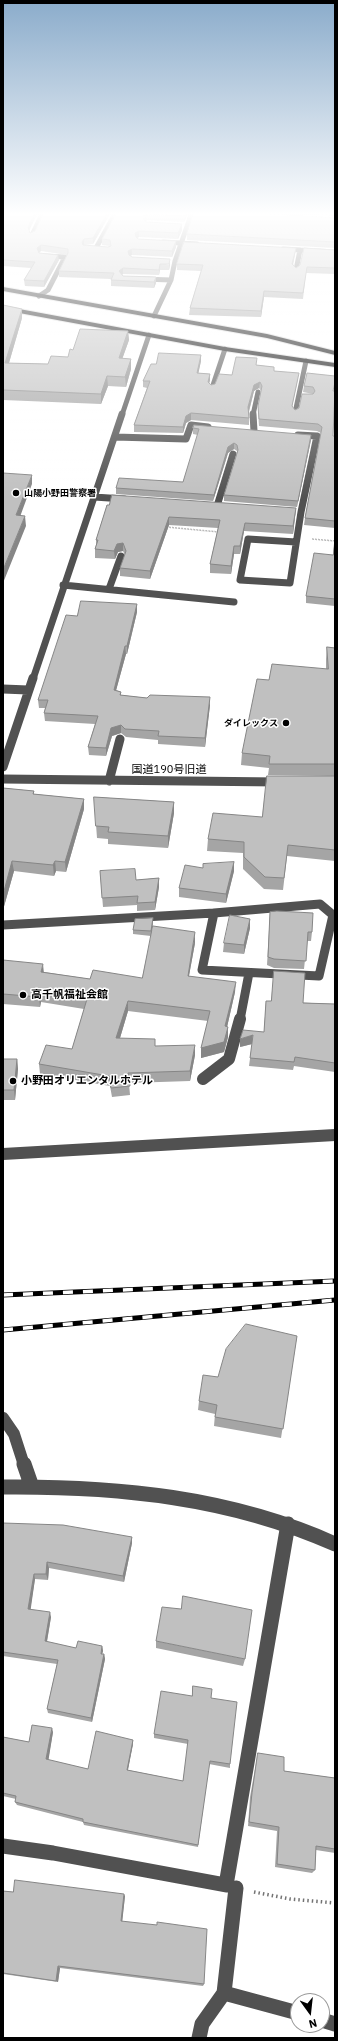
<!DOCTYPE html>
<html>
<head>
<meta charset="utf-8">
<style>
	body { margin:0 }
	#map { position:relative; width:338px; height:2041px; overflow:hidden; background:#fff; font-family:"IBM Plex Sans",sans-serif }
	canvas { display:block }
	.frame { position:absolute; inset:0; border:4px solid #000; pointer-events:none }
	.north { position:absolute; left:290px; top:1993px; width:40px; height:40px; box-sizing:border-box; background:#fff; border:1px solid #999; border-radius:50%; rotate:165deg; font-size:11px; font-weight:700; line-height:16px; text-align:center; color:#000 }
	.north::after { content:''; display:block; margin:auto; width:14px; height:18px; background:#000; clip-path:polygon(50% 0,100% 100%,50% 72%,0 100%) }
</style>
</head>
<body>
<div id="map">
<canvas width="338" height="2041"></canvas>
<div class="frame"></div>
<div class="north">N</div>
</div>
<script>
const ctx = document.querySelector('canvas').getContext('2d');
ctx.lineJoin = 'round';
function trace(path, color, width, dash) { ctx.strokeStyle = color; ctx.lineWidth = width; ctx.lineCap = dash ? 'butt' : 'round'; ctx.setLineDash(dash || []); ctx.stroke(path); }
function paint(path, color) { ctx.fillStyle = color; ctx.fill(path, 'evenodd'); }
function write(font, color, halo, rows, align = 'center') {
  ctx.font = font + ' "IBM Plex Sans","Noto Sans JP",sans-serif'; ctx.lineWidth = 3; ctx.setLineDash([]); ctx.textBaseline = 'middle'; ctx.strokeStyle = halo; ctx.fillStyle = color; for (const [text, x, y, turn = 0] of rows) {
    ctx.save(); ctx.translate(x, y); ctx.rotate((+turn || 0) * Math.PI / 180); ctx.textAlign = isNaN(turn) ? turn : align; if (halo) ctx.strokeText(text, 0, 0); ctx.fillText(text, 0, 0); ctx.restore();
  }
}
const pathFar1 = new Path2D(`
	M 166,527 L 219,532
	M 312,539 L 335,541`);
const path = new Path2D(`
	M 254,1892 L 290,1899 L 335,1903`);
const minorFar4 = new Path2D(`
	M 32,235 L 43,212
	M 163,242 L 197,244
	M 96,248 L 116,212
	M 283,249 L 335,252
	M 296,270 L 300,250
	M 143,279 L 171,280
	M 39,296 L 48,290 L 65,257 L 45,256
	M 154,316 L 171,280 L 175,261 L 192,212
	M 212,388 L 225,349
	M 295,413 L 306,361
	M 122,415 L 149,335
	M 253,415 L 258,392`);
const minorFar3 = new Path2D(`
	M 253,414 L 254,431
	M 115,437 L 186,439 L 191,425 L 208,427
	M 94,497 L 124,499
	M 217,506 L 233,454
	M 296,542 L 248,539 L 240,580 L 290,583 L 301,512 L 317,436 L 298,435
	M 63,585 L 234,602
	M 109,589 L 121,556
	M 33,679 L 122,414`);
const minorFar2 = new Path2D(`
	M 3,689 L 28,690
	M 3,767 L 33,678
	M 3,779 L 279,782
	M 109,781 L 120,739
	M 320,904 L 333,915 L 319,976 L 202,970 L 214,913 Z
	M 3,925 L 214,913
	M 240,1020 L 249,973`);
const minorFar1 = new Path2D(`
	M 203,1079 L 229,1059 L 240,1019
	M 3,1154 L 335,1135
	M 3,1418 L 14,1434 L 24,1465`);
const minor = new Path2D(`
	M 24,1464 L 32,1487
	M 3,1487 C 117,1486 230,1497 335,1544
	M 3,1846 L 53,1853 L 226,1885 L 288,1524
	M 224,1993 L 298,2013
	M 322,2020 L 335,2024
	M 199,2038 L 202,2024 L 224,1993 L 236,1888`);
const highway = new Path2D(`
	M 3,287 L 267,334 L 335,351 L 335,355 L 267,338 L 3,291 Z
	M 3,306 L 225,347 L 335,363 L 335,367 L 225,351 L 3,310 Z`);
const rail = new Path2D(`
	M 3,1295 L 335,1281
	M 3,1330 L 335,1300`);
const wall = new Path2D(`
	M 7,212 L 38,212 L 29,231 L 30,233 L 35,231 L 44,212 L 111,212 L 93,244 L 84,245 L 83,245 L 108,247 L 110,246 L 102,245 L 102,239 L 117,212 L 188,212 L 184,222 L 147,220 L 145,221 L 147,222 L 182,224 L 182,230 L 178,239 L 139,237 L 137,238 L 138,239 L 176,241 L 176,247 L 172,257 L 132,255 L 130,256 L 132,257 L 170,265 L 169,270 L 160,270 L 159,275 L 123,274 L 122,275 L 123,276 L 156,277 L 156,283 L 154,288 L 111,286 L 111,279 L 59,277 L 59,271 L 67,255 L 41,251 L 39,253 L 59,260 L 44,287 L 25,286 L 24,280 L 31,268 L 3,266 L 3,216 L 5,216 Z
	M 275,212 L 335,212 L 335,216 Z
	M 335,218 L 335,248 L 187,240 L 187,234 Z
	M 335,250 L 335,274 L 306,273 L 303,299 L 264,297 L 261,317 L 189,315 L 190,308 L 201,271 L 177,270 L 177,264 L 295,254 L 293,264 L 296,268 Z
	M 3,305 L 22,318 L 9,363 L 48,364 L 68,357 L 73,350 L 128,331 L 129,340 L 122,359 L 131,359 L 131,369 L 126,387 L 108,386 L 101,404 L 3,400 Z
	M 201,355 L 201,361 L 198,373 L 210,374 L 210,380 L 209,383 L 211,385 L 215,384 L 232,375 L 257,365 L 274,367 L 274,371 L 298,379 L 292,407 L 295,410 L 299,408 L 313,394 L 303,392 L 304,386 L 307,373 L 334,391 L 333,436 L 335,436 L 335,528 L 304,525 L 305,518 L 321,433 L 317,431 L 259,426 L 258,412 L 258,406 L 261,391 L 259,388 L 254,391 L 249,412 L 249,425 L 191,420 L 186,423 L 183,433 L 134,432 L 134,425 L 147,388 L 143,387 L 143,381 L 156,364 Z
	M 193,428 L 311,440 L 297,507 L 224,501 L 224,495 L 237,452 L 237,451 L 234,449 L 228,453 L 213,501 L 116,494 L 116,488 L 183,482 L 198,435 L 193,434 Z
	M 107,505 L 296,508 L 293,534 L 244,531 L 240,554 L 234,554 L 231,574 L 210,573 L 210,564 L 218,528 L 169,525 L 150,579 L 120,576 L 120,568 L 125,555 L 123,551 L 118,552 L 115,559 L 95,558 L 95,549 L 96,545 L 96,540 Z
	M 335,539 L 335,606 L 306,603 L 306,596 L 333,555 Z
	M 137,604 L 137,612 L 127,654 L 126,654 L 116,690 L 121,692 L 121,695 L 210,705 L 205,747 L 158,744 L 158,740 L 126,737 L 121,733 L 112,736 L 106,756 L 89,755 L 88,747 L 95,724 L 45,721 L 44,713 L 45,708 L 39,708 L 38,700 L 77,616 Z
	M 327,647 L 335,648 L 335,776 L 268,775 L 269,768 L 241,765 L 242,753 L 269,680 L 326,669 L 326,659 Z
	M 335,776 L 335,861 L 287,856 L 283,890 L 264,889 L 243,869 L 243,853 L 207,851 L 208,839 L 262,817 Z
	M 3,788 L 34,791 L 34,794 L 84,799 L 84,809 L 66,872 L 56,871 L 54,876 L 14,871 L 3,910 Z
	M 94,797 L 174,802 L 174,813 L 168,848 L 108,844 L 108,839 L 97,838 Z
	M 234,862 L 234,871 L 226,903 L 179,897 L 179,888 L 203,868 Z
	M 100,871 L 136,880 L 159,878 L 159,887 L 155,910 L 137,911 L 137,905 L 103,907 Z
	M 270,912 L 312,932 L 311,941 L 307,941 L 304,969 L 274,968 L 267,965 Z
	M 250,919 L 250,928 L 244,954 L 223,952 L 224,943 Z
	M 153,922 L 151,936 L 133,934 L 133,930 Z
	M 195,943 L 189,976 L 235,992 L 227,1027 L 228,1037 L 224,1052 L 201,1058 L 201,1048 L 208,1021 L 128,1011 L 120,1038 L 195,1055 L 190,1081 L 129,1083 L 130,1095 L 112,1097 L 110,1086 L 40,1074 L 39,1064 L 72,1049 L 84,1009 L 41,1002 L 40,1007 L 3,1004 L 3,960 L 44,972 L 90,979 L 142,978 Z
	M 266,1001 L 335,1004 L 335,1072 L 294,1066 L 293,1070 L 249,1066 L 252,1044 L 240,1047 L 264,1032 Z
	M 3,1059 L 17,1059 L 18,1069 L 15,1100 L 3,1100 Z
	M 297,1336 L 281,1438 L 214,1426 L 215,1414 L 198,1410 L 199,1401 L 218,1377 Z
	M 3,1523 L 132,1537 L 132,1543 L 124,1582 L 49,1568 L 48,1580 L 35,1579 L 30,1610 L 51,1617 L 47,1642 L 76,1648 L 102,1646 L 103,1651 L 102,1654 L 104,1654 L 105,1659 L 92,1722 L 48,1713 L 47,1709 L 57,1664 L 3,1656 Z
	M 156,1641 L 245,1659 L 243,1666 L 156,1648 Z
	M 192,1696 L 211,1698 L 230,1764 L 230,1768 L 209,1764 L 198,1847 L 84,1825 L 83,1822 L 17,1805 L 15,1802 L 16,1799 L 3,1796 L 3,1737 L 29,1742 L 53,1732 L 48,1760 L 88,1769 L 133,1740 L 133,1744 L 128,1770 L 183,1781 L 188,1744 L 154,1738 L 154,1734 Z
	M 258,1753 L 284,1771 L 335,1778 L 335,1853 L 316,1850 L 315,1870 L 312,1873 L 275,1867 L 277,1831 L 248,1826 L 250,1797 L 257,1758 Z
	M 3,1891 L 13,1892 L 125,1896 L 122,1921 L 204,1984 L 203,1986 L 60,1968 L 58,1982 L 3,1974 Z`);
const shadedWall = new Path2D(`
	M 35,212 L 38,212 L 28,233 L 28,227 Z
	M 108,212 L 111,212 L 93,244 L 93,238 Z
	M 186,212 L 188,212 L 184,222 L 184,216 Z
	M 147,214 L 147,220 L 143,222 L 143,216 Z
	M 182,224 L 182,230 L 178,239 L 178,233 Z
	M 139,231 L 139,237 L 135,239 L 135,233 Z
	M 84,239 L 84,245 L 82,247 L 82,242 Z
	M 176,241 L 176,247 L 172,257 L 172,251 Z
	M 41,245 L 41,251 L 37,254 L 37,248 Z
	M 296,248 L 295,254 L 292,270 L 292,264 Z
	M 132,249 L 132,255 L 128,257 L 128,251 Z
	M 58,255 L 59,260 L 44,287 L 44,281 Z
	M 170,259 L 170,265 L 169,270 L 169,264 Z
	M 160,264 L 160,270 L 159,275 L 159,270 Z
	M 123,268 L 123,274 L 119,277 L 119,271 Z
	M 156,277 L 156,283 L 154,288 L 154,282 Z
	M 264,291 L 264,297 L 261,317 L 261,311 Z
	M 22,309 L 22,318 L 6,373 L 5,363 Z
	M 128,331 L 129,340 L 119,368 L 119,358 Z
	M 201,355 L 201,361 L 197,380 L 197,373 Z
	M 131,359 L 131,369 L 126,387 L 125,377 Z
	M 210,374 L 210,380 L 208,388 L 208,382 Z
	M 107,376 L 108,386 L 101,404 L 101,394 Z
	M 260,382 L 259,388 L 254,391 L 248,414 L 248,407 L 254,385 Z
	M 191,413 L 191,420 L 186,423 L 183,433 L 183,427 L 186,416 Z
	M 311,435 L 311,440 L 297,507 L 298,501 Z
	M 234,443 L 234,449 L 228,453 L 213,501 L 214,495 L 228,447 Z
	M 32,475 L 32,484 L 17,525 L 16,515 Z
	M 296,508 L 295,517 L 293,534 L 293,526 Z
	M 25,516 L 26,526 L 3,583 L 3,570 Z
	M 169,517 L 169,525 L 150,579 L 150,571 Z
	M 245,523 L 244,531 L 240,554 L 240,546 Z
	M 123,543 L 123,551 L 118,552 L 115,559 L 114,551 L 117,544 Z
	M 234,546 L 234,554 L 231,574 L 231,566 Z
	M 137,604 L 137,612 L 127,654 L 127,646 Z
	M 125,646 L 126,654 L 114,698 L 114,690 Z
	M 210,697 L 210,705 L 205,747 L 205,738 Z
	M 121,725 L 121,733 L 112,736 L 106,756 L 106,748 L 111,728 Z
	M 84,799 L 84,809 L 66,872 L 65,862 Z
	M 174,802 L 174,813 L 168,848 L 168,836 Z
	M 12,861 L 14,871 L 3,910 L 3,895 Z
	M 55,861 L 56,871 L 54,876 L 53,865 Z
	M 234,862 L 234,871 L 226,903 L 226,894 Z
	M 159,878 L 159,887 L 155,910 L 155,902 Z
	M 153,918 L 153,922 L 151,936 L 151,931 Z
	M 250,919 L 250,928 L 244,954 L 244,945 Z
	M 195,932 L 195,943 L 187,986 L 188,976 Z
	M 43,964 L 44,974 L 41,972 Z
	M 236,982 L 235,992 L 225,1036 L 225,1026 Z
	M 40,992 L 41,1002 L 40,1007 L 39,997 Z
	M 128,1001 L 128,1011 L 117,1048 L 116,1038 Z
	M 228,1027 L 228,1037 L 224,1052 L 201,1058 L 201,1048 Z
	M 253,1035 L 252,1044 L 240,1047 L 240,1039 Z
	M 195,1045 L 195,1055 L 190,1081 L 190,1071 Z
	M 17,1059 L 18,1069 L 15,1100 L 14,1090 Z
	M 132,1537 L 132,1543 L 124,1582 L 123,1576 Z
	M 47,1562 L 49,1568 L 48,1580 L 46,1574 Z
	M 34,1574 L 35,1579 L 30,1614 L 28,1609 Z
	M 50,1612 L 51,1617 L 46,1646 L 45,1641 Z
	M 102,1646 L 103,1651 L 101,1658 L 101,1654 Z
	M 104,1654 L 105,1659 L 92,1722 L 91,1718 Z
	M 52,1728 L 53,1732 L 48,1763 L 46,1759 Z
	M 133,1740 L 133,1744 L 127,1774 L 127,1770 Z
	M 124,1894 L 125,1896 L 122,1924 L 121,1921 Z
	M 58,1966 L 60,1968 L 58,1982 L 56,1981 Z`);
const building = new Path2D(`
	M 7,212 L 35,212 L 28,227 L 30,233 L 35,231 L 44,212 L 108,212 L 93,238 L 84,239 L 82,242 L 83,245 L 108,247 L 111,246 L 110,240 L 102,239 L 117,212 L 186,212 L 184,216 L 147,214 L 143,216 L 144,220 L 147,222 L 182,224 L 178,233 L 139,231 L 135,233 L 136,237 L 138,239 L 176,241 L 172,251 L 132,249 L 128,251 L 129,255 L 132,257 L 170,259 L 169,264 L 160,264 L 159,270 L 123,268 L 119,271 L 123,276 L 156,277 L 154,282 L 111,280 L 114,273 L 59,271 L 68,253 L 68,249 L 41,245 L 37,248 L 39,253 L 58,255 L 44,281 L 24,280 L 35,262 L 3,260 L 3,216 L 5,216 Z
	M 194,212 L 243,212 L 335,218 L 335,242 L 187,234 Z
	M 184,242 L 296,248 L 292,264 L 296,268 L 300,265 L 304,248 L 335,250 L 335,268 L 307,267 L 303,293 L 264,291 L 261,311 L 190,308 L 203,265 L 177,264 Z
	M 3,305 L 22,309 L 5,363 L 48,364 L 51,356 L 68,357 L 70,349 L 73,350 L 80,329 L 128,331 L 119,358 L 131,359 L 125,377 L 107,376 L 101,394 L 3,390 Z
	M 159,353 L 201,355 L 197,373 L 210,374 L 208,382 L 211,385 L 215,384 L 219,374 L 232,375 L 236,357 L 257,358 L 256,365 L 274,367 L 274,371 L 299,373 L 292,406 L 295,410 L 299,408 L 302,394 L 313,394 L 315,391 L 313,387 L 304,386 L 307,373 L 335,376 L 335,382 L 333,391 L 335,391 L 333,436 L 335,436 L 335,521 L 305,518 L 322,427 L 318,424 L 259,419 L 258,406 L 262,386 L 260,382 L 254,385 L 248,407 L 249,418 L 191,413 L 186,416 L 183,427 L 134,425 L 150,381 L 143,381 L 151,364 L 156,364 Z
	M 194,425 L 311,435 L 298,501 L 224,495 L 238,450 L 237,445 L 234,443 L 228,447 L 214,495 L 116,488 L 119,478 L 183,482 L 199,429 L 193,428 Z
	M 3,473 L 32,475 L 16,515 L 25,516 L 3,570 Z
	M 112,495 L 296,508 L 293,526 L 245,523 L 240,546 L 234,546 L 231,566 L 210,564 L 220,520 L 169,517 L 150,571 L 120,568 L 126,551 L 123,543 L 117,544 L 114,551 L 95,549 L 98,540 L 96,540 L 107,505 L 109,505 Z
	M 335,539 L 335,599 L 306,596 L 314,553 L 333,555 Z
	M 81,601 L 137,604 L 127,646 L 125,646 L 114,690 L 121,692 L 120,695 L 147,698 L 150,695 L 210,697 L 205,738 L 158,736 L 159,731 L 125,729 L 121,725 L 111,728 L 106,748 L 88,747 L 98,716 L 44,713 L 48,700 L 38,700 L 66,615 L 77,616 Z
	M 327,647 L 335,648 L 335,764 L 269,764 L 270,756 L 242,753 L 257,679 L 269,680 L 272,664 L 328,669 Z
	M 267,776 L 335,776 L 335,850 L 288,845 L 284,878 L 265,877 L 244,857 L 244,842 L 208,839 L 213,813 L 262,817 Z
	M 3,788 L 34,791 L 33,794 L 84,799 L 65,862 L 55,861 L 53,865 L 12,861 L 3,895 Z
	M 94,797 L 174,802 L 168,836 L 108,832 L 109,827 L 96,826 Z
	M 234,862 L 226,894 L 179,888 L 185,865 L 203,868 L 203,864 Z
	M 135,869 L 136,880 L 159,878 L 155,902 L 137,903 L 138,896 L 102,898 L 100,871 Z
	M 277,911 L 313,913 L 312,932 L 308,932 L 306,961 L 274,959 L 268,957 L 270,912 Z
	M 230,915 L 250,919 L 244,945 L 224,943 Z
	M 153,918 L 151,931 L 133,930 L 135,919 Z
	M 153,926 L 195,932 L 188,976 L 236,982 L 225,1026 L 228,1027 L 224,1042 L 201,1048 L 210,1011 L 128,1001 L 116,1038 L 155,1039 L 155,1046 L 195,1045 L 190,1071 L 128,1073 L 130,1086 L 111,1088 L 109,1076 L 39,1064 L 46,1045 L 72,1049 L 87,999 L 40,992 L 39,997 L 3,994 L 3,960 L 43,964 L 41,972 L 90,979 L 93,970 L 142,978 Z
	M 274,971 L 305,973 L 303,1003 L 335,1004 L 335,1063 L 295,1057 L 294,1062 L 250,1058 L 253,1035 L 240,1039 L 243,1030 L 264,1032 L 266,1001 L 271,1001 Z
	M 3,1059 L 17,1059 L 14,1090 L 3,1090 Z
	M 246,1324 L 297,1336 L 283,1429 L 215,1417 L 217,1405 L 199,1401 L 203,1375 L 218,1377 L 226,1349 Z
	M 3,1523 L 63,1525 L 132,1537 L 123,1576 L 47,1562 L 46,1574 L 34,1574 L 28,1609 L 50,1612 L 45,1641 L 76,1648 L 78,1641 L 102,1646 L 101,1654 L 104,1654 L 91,1718 L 47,1709 L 58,1660 L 3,1652 Z
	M 183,1596 L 252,1610 L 245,1659 L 156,1641 L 162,1607 L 181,1609 Z
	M 193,1686 L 212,1689 L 211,1698 L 237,1702 L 230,1764 L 210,1761 L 198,1845 L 83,1822 L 83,1819 L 15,1802 L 16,1796 L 3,1793 L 3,1737 L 29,1742 L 32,1725 L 52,1728 L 46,1759 L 88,1769 L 96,1731 L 133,1740 L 127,1770 L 183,1781 L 188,1740 L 154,1734 L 161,1691 L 192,1696 Z
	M 258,1753 L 284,1757 L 284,1771 L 335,1778 L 335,1849 L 316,1846 L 315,1870 L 277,1864 L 279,1827 L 249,1822 L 252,1793 Z
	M 15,1880 L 124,1894 L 121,1921 L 157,1925 L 157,1922 L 207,1929 L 204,1984 L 58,1966 L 56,1981 L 3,1973 L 3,1891 L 13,1892 Z`);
const markers = [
	[16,493,4,"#000"],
	[286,723,4,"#000"],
	[23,995,4,"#000"],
	[13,1081,4,"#000"]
];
const farPoinames = [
	["山陽小野田警察署",24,493],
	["ダイレックス",278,723,"right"]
];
const streetNames = [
	["国道190号旧道",169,770]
];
const poiNames = [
	["高千帆福祉会館",31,995],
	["小野田オリエンタルホテル",21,1081]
];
trace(highway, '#dbdbdb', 2);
trace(pathFar1, '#737373', 1.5, [0.5, 1]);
trace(path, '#737373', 3.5, [1.5, 3]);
trace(minorFar4, '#515151', 5);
trace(minorFar3, '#515151', 7);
trace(minorFar2, '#515151', 9);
trace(minorFar1, '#515151', 12);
trace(minor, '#515151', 15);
paint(highway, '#000');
trace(rail, '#000', 5);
trace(rail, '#fff', 3.5, [10]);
paint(wall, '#a5a5a5');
paint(shadedWall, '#868686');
paint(building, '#c0c0c0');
trace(building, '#868686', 1);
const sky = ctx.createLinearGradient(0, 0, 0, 498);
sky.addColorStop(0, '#8baccb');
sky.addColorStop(0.43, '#fff');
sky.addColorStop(1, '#ffffff00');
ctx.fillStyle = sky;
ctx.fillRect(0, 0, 338, 498);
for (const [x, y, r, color] of markers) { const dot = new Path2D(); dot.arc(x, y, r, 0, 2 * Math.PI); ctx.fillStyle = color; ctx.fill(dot); trace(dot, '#fff', 1.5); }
write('bold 9px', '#000', '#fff', farPoinames, 'left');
write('11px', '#000', '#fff', streetNames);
write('bold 11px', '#000', '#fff', poiNames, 'left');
</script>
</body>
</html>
